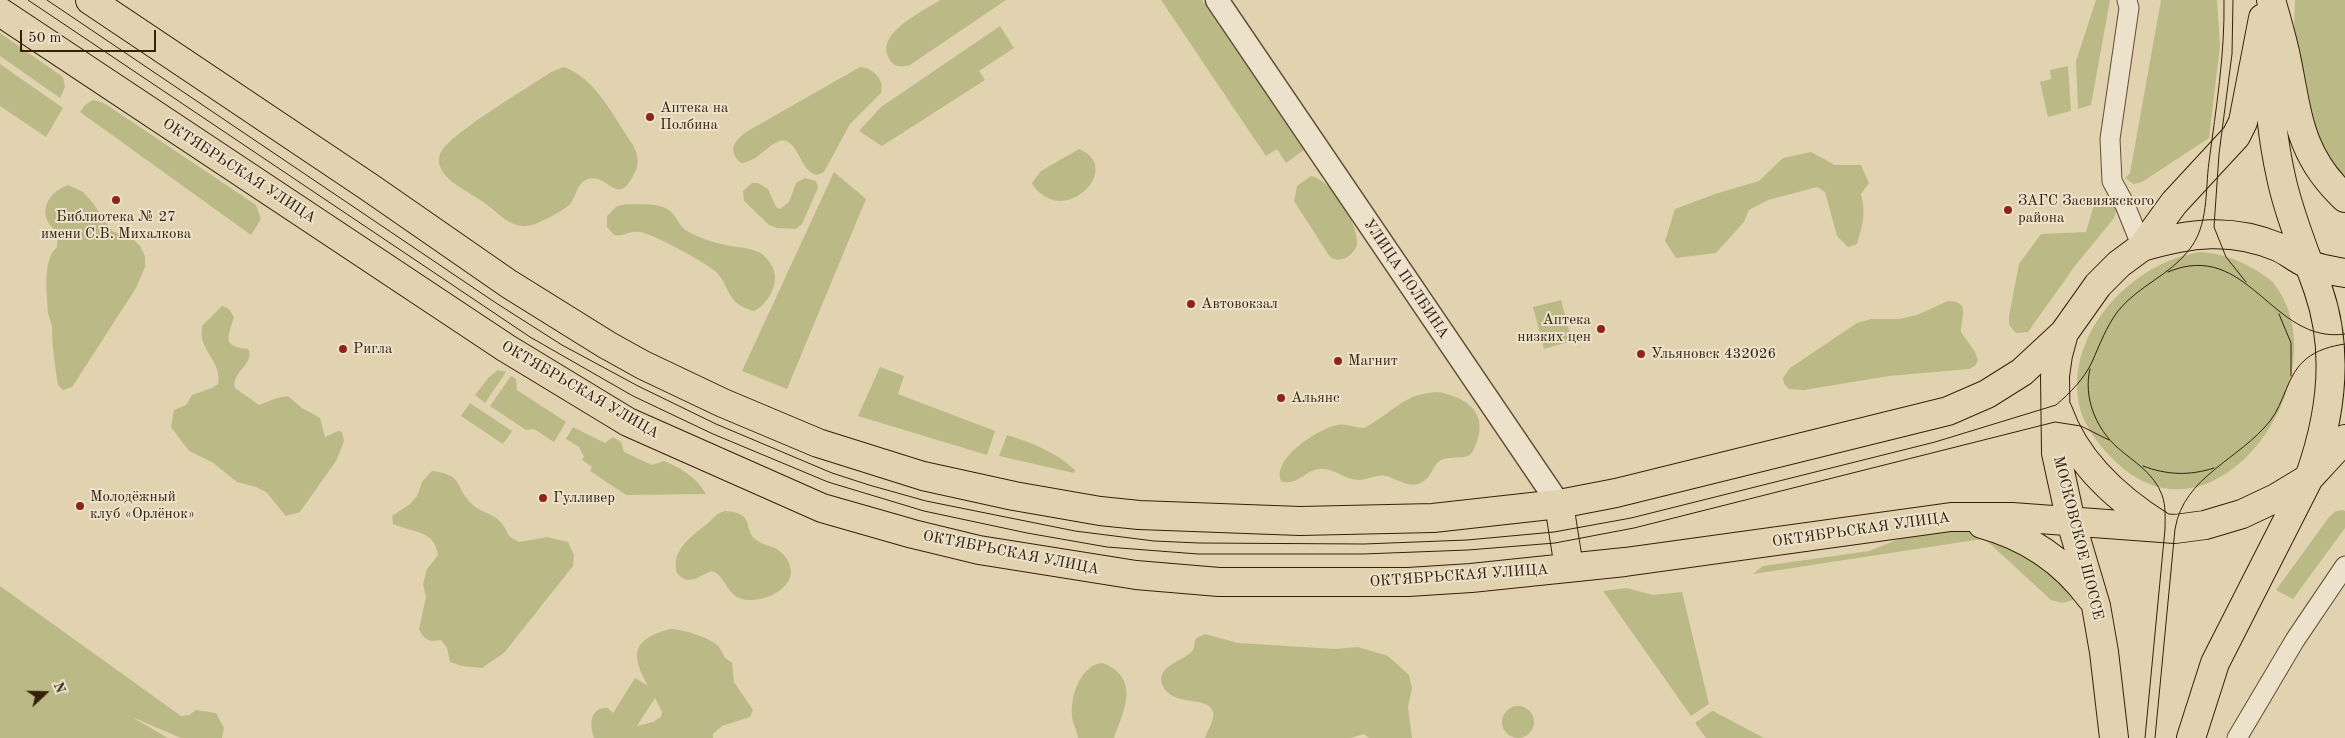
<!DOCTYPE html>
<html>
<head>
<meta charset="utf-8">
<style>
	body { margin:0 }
	#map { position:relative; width:2345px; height:738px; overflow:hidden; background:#e2d3b0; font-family:"Old Standard TT",serif }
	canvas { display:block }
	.north { position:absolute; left:20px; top:668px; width:50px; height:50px; -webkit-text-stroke:4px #ece2cc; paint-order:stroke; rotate:69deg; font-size:14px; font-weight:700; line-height:20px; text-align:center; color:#35210b }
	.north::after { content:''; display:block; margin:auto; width:18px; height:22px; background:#35210b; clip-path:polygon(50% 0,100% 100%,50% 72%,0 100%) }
	.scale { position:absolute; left:20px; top:30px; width:136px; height:22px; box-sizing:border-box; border:2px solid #35210b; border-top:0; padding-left:6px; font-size:15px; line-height:18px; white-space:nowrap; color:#35210b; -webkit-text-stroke:4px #ece2cc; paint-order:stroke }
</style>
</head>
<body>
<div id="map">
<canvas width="2345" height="738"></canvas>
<div class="north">N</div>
<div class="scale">50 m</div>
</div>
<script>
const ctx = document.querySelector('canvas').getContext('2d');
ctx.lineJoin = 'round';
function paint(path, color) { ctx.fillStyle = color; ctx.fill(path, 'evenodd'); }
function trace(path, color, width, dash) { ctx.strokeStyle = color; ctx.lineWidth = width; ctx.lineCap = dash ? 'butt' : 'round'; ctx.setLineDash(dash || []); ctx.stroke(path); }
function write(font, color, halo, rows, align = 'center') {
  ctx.font = font + ' "Old Standard TT",serif'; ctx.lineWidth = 4; ctx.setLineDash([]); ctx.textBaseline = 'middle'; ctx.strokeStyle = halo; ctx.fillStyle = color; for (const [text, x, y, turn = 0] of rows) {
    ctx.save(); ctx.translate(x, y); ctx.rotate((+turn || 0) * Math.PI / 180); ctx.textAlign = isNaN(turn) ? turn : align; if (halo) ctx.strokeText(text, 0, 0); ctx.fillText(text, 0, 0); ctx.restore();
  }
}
const green = new Path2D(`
	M 940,0 L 1006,0 L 910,65 C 902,67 895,68 890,60 C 873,34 922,12 940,0 Z
	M 1161,0 L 1202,0 L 1304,150 L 1286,163 L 1277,149 L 1266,156 Z
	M 2096,0 L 2110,0 L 2091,105 L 2078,109 L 2076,61 Z
	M 2161,0 L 2217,0 L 2220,46 L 2209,138 L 2142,182 L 2134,184 L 2125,178 L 2130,173 Z
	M 2295,0 L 2345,0 L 2345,188 L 2315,152 L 2294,28 Z
	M 1000,26 L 1014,48 L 979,71 L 985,80 L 882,146 L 859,131 L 881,107 Z
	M 0,33 L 63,77 L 65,87 L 60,98 L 0,56 Z
	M 0,64 L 63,108 L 46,137 L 0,106 Z
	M 2068,66 L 2071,111 L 2048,117 L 2040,82 L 2051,79 L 2050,70 Z
	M 564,67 C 596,78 614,118 633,145 C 638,155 640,164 634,174 C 617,209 609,173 588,179 C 577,183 577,194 571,203 C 567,209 540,223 532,225 C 510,231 497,210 480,200 C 468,191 445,182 440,166 C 438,162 439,156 441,152 C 451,133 529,87 551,72 Z
	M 860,67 C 873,68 885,79 881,93 L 850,124 L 824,172 L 817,175 C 800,171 801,146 784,140 C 767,143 760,161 741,163 C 727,151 734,141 746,132 Z
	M 93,100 L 104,103 L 256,205 L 261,219 L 251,235 L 80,112 L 85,105 Z
	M 1079,149 C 1120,166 1076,215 1046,197 C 1040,193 1035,190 1032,183 L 1041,171 Z
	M 1811,152 L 1835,165 L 1861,165 L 1869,183 L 1861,194 C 1866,216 1863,223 1857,244 L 1848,247 L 1837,236 L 1825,192 L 1817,187 L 1768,200 L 1749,210 L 1744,222 L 1716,253 L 1676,258 L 1665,241 L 1675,209 L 1715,194 L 1759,181 L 1783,158 Z
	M 834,172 L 866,199 L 787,389 L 742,371 Z
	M 1311,176 C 1332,180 1359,224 1357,245 C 1353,256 1341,264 1330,257 L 1294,201 L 1297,186 Z
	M 805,178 L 816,181 L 818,188 L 802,224 L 796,229 L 777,228 L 769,225 L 744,201 L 743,191 L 752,183 L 758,183 L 768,189 L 776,207 L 780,209 L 789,202 L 796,183 Z
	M 68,185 L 83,192 L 93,203 L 112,231 L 134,240 L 140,246 L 145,256 L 145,267 L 136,288 L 87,364 L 72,387 L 63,390 L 58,385 C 55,366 52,346 52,328 C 52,323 49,318 48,313 C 47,294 42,260 57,247 C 57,244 58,238 57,235 C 56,230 50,226 48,222 C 40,205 52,191 68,185 Z
	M 2101,196 L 2111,198 L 2117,208 L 2114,218 L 2075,266 L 2028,332 L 2016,333 L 2009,325 L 2009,316 L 2019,264 L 2041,234 L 2086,232 L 2095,201 Z
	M 627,204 C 643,205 664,201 674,215 C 679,222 681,228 689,232 C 700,238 714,243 726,245 C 742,249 760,246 770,263 C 775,270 776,276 774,285 C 771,296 764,306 754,311 C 725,304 731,286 715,271 C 703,261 655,235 640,232 C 630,230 623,237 614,235 L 607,227 L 607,216 L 617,206 Z
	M 2200,252 C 2226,253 2251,265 2272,281 C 2345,369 2223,550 2124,469 C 2103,451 2081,426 2078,398 C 2069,329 2134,262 2200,252 Z
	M 1561,300 L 1572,341 L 1544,349 L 1533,307 Z
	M 1948,301 C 1971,301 1961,318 1961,332 L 1975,352 L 1978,360 L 1975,366 L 1969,369 L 1889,376 L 1804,390 L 1789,389 L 1784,384 L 1783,378 L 1790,368 L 1857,323 L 1871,319 L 1899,319 L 1917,315 Z
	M 222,306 L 229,309 L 234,317 C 228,338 221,346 248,349 C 256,363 231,372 235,388 L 259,405 L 277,398 L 288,396 L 302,408 L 320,418 L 325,437 L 338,431 L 342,432 L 344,441 L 336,461 L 300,512 L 286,516 L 266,492 L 256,487 L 237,482 L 212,462 L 189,451 L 171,427 L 174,410 L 186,405 L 192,395 L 212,388 L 218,384 C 221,367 209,357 203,342 C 201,338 202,331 202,326 Z
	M 880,367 L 904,376 L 898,394 L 995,431 L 987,455 L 858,416 Z
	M 498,370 L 506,372 L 485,403 L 475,395 L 489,377 Z
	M 511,376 L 516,379 L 517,390 L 566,422 L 554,442 L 534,429 L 526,430 L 490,406 Z
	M 1438,392 C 1461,396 1484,408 1479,434 C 1477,442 1475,449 1470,455 C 1462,459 1453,456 1444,459 C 1434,461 1433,475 1424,481 C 1410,491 1398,478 1385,476 C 1377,474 1367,480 1359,480 C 1345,480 1332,467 1319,469 C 1304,471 1296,487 1281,481 C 1272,458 1318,429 1337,425 C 1346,423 1355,428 1364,428 C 1393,413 1403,393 1438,392 Z
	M 470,403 L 512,431 L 503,444 L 461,416 Z
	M 573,427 L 605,443 L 613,437 L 621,442 L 624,452 L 652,465 L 664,461 C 683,469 696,477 706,494 L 626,495 L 590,471 L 592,467 L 582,460 L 584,457 L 579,447 L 566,439 Z
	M 1007,435 C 1032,443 1056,452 1075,470 L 1074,473 L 999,456 Z
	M 432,471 C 463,475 454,484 469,501 C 484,518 498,509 509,536 L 519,542 L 547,537 L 568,542 L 574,555 L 573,566 L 504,653 L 482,668 L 462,666 L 450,662 L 447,648 L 441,640 C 429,642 425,641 419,629 L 426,597 L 423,584 L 427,569 L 438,555 C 434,529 413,533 393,524 L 392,516 L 410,504 L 417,496 L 422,482 Z
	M 2342,510 L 2345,511 L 2345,528 L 2293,599 L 2276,590 L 2329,517 L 2336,511 Z
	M 725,511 C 756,513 743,529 755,539 C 763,546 774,545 782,553 C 807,579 774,601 749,600 C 726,600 727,576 712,571 C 698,576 689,587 677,573 C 671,552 688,539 703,527 C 712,521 714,514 725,511 Z
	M 1955,530 L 1980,531 L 2033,550 L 2071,591 L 2073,600 L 2062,603 L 2051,600 L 1987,541 L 1982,539 L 1753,574 L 1763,566 L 1869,551 L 1909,535 Z
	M 0,586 L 181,716 L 189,715 L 196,710 L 216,713 L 224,728 L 222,738 L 181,738 L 132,717 L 168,738 L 0,738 Z
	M 1627,588 L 1653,595 L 1682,592 L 1709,704 L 1691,716 L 1603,591 Z
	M 670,629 C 682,629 712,638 719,647 C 724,654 724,660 732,662 L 734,682 L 753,710 L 750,717 L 722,726 L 713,734 L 713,738 L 594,738 C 589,724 590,707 608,708 L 613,713 L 635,678 L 648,686 C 630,654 632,639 670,629 ZM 655,698 L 662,712 L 661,717 L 653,722 L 637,726 Z
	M 1205,634 L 1238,643 L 1335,649 L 1358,647 L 1388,656 L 1409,675 L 1412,688 L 1408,707 L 1412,738 L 1369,738 L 1364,734 L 1351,738 L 1205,738 C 1207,731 1215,720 1213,712 C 1209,695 1170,708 1162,684 C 1156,666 1183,661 1191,652 C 1195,649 1194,642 1196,638 Z
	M 1103,663 C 1140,678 1125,709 1114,738 L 1078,738 C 1077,730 1072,723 1072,715 C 1070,696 1081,664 1103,663 Z
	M1502 722a16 16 0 1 1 32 0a16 16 0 1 1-32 0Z
	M 1712,711 L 1713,711 L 1764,738 L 1706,738 L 1695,723 Z`);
const minor = new Path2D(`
	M 2127,0 L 2129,8 L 2110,139 L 2112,181 L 2125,205 L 2142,247
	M 2237,738 L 2295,640 L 2345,566`);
const tertiary = new Path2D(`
	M 1217,0 L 1559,504`);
const primary = new Path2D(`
	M 90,0 L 369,187 L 509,284 L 607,345 L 643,365 L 723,403 L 818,443 L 923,476 L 1014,496 L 1100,511 L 1139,515 L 1300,521 L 1433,518 L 1559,504 L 1616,493 L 1948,411 L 1987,394 L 2022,372 L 2064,333
	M 2271,0 C 2276,17 2281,35 2285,52 C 2298,112 2297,153 2345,198
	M 0,12 L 506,348 L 628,422 L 822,508 L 913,534 L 979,550 L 1136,575 L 1219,582 L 1408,582 L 1471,578 L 1625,562 L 1951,517 L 2012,517 L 2175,529 L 2205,525 L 2242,514 L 2276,498 L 2309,478 L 2345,439
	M 2142,247 C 2189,233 2231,227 2278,247 C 2288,251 2297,260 2308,264 C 2319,269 2333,271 2345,273
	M 2058,411 C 2076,462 2117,499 2162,527
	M 1559,504 L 1569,568
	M 1982,524 C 2026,536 2064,561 2091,598
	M 2114,738 L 2104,652 L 2096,606 L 2071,522 L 2056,453 L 2055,376 L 2058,355 L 2064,333 L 2098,285 L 2119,264 L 2142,247 L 2174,203 L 2236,136 L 2243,122 L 2263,18
	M 2191,738 L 2215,663 L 2309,478 C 2331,417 2340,352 2318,289 C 2305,252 2289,215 2281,177 C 2272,137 2269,97 2266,56`);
const tram = new Path2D(`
	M 28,0 L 530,337 L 633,396 L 713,434 L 828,482 L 924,511 L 1027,533 L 1107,547 L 1198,554 L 1363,554 L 1468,550 L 1555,543 L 1634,528 L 2055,422 L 2081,426 L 2109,440
	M 47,0 L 496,303 L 562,345 L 638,386 L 716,424 L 832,473 L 869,485 L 926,501 L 1075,531 L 1154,541 L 1199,543 L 1364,544 L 1467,540 L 1554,532 L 1631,518 L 1935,442 L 2056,405 C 2070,393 2084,379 2092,362 C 2100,344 2106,327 2118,311 C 2138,286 2170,275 2189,250 C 2209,225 2205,191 2209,162 C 2216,108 2225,55 2224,0
	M 2233,0 L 2232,54 L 2219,154 L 2214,227 L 2226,257 L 2246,282
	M 2168,272 C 2248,238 2272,345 2345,334
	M 2279,314 L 2291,343 L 2291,376
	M 2090,369 C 2083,397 2096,429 2118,448 C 2134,462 2154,473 2162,495 C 2166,506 2165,517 2165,529 L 2145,738
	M 2143,466 C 2167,475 2189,476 2214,468
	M 2155,738 L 2175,529 C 2184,476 2239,460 2270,421 C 2285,402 2287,374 2306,359 C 2317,350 2331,346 2345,344`);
const markers = [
	[650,117,5,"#8f2418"],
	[116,200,5,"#8f2418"],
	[2008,210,5,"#8f2418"],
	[1191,304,5,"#8f2418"],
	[1601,329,5,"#8f2418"],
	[343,349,5,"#8f2418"],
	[1641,354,5,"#8f2418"],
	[1338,361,5,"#8f2418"],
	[1281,398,5,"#8f2418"],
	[543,498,5,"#8f2418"],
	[80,506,5,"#8f2418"]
];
const poiNames = [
	["Аптека на",660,108],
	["Полбина",660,125],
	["ЗАГС Засвияжского",2018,201],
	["района",2018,218],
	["Библиотека № 27",116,217,"center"],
	["имени С.В. Михалкова",116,234,"center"],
	["Автовокзал",1201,304],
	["Аптека",1591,320,"right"],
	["низких цен",1591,337,"right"],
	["Ригла",353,349],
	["Ульяновск 432026",1651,354],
	["Магнит",1348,361],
	["Альянс",1291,398],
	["Молодёжный",90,497],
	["клуб «Орлёнок»",90,514],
	["Гулливер",553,498]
];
const streetNames = [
	["ОКТЯБРЬСКАЯ УЛИЦА",239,171,33],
	["УЛИЦА ПОЛБИНА",1406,279,56],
	["ОКТЯБРЬСКАЯ УЛИЦА",580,390,30],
	["ОКТЯБРЬСКАЯ УЛИЦА",1861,530,-8],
	["МОСКОВСКОЕ ШОССЕ",2078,538,76],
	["ОКТЯБРЬСКАЯ УЛИЦА",1011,553,11],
	["ОКТЯБРЬСКАЯ УЛИЦА",1459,576,-4]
];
paint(green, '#bbba86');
trace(minor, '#604e34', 21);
trace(tertiary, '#604e34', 25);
trace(primary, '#35210b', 30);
trace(minor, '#ece2cc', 19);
trace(tertiary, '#ece2cc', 22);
trace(primary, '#e2d3b0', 28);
trace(tram, '#35210b', 1);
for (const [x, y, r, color] of markers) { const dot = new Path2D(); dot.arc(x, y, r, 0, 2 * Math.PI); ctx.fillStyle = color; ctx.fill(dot); trace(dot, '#ece2cc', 2); }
write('15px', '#35210b', '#ece2cc', poiNames, 'left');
write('15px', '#35210b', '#ece2cc', streetNames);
</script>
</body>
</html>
